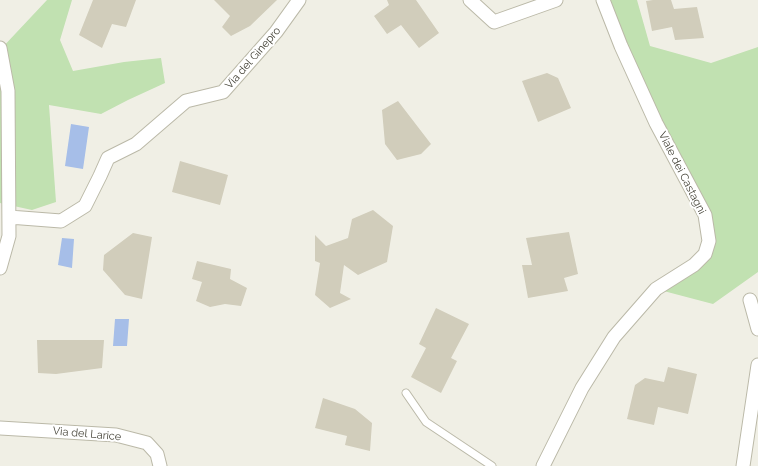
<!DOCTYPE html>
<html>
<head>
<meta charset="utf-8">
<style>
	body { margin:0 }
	canvas { display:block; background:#f0efe5 }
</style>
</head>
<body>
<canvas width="758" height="466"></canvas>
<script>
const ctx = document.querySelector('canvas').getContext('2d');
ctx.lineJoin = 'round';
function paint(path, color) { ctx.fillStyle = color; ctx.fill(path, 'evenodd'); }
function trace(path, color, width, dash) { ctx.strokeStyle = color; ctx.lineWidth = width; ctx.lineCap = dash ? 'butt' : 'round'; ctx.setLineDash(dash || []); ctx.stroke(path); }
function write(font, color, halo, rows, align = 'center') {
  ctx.font = font + ' Raleway,sans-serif'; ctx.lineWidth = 4; ctx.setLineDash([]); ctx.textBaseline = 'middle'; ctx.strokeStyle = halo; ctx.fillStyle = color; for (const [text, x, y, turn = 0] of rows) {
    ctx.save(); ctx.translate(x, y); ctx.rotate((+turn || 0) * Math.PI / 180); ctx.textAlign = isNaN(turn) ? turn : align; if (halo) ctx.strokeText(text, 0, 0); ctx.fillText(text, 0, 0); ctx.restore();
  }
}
const green = new Path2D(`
	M 47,0 L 72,0 L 60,40 L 73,71 L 124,62 L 161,58 L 165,83 L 128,100 L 101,114 L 49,105 L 56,202 L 32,210 L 0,203 L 0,50 Z
	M 603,0 L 637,0 L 650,46 L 711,63 L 758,47 L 758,272 L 713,304 L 656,289 L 705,254 L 705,215 Z`);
const water = new Path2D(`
	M 71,124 L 89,127 L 83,169 L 65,166 Z
	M 62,238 L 74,239 L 72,268 L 58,265 Z
	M 115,319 L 129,319 L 127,346 L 113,346 Z`);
const building = new Path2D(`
	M 93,0 L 136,0 L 126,27 L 112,24 L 102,48 L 79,35 Z
	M 214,0 L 277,0 L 250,26 L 231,36 L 222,27 L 230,16 Z
	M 387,0 L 416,0 L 439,33 L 419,48 L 401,25 L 387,34 L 374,16 L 389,5 Z
	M 653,0 L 671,0 L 674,9 L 697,7 L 704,38 L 675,40 L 672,27 L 652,31 L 646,1 Z
	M 547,73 L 558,78 L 571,108 L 538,122 L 522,81 Z
	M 398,101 L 431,144 L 421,154 L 397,160 L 385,144 L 382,110 Z
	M 180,161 L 228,175 L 220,205 L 172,192 Z
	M 373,210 L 393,226 L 387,262 L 358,275 L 344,265 L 340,293 L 351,299 L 330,308 L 315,295 L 320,263 L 315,261 L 315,235 L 326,246 L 348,238 L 352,219 Z
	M 569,232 L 578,274 L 564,278 L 568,291 L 528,298 L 522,265 L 532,265 L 526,238 Z
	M 133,233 L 152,237 L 142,299 L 125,295 L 103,270 L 104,255 Z
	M 197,261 L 231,269 L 230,279 L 247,288 L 241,306 L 225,304 L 210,307 L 196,301 L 202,282 L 192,279 Z
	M 436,308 L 469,324 L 451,358 L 457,361 L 441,393 L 411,377 L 426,348 L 419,344 Z
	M 37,340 L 104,340 L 102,368 L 56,374 L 38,373 Z
	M 668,367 L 697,374 L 688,414 L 658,407 L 654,425 L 627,419 L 635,385 L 645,378 L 664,382 Z
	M 323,398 L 355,409 L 372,423 L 370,451 L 345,445 L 347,436 L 315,428 Z`);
const lane = new Path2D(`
	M 406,393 L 426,422 L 492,466`);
const street = new Path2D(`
	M 470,0 L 494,22 L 556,0
	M 0,48 L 8,91 L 9,236 L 0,268
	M 9,217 L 61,221 L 85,206 L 100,176 L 108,158 L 136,144 L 186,101 L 223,92 L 276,32 L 299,0
	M 750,300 L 758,329
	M 0,428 L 116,435 L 147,443 L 157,454 L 160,466
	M 543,466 L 582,388 L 614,337 L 656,289 L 694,265 L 705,254 L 709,241 L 705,215 L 656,123 L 621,46 L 603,0
	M 743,466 L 758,365`);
const streetNames = [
	["Via del Ginepro",253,58,-49],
	["Viale dei Castagni",682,173,63],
	["Via del Larice",87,434,5]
];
paint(green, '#c1e1b1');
paint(water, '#a6bee8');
paint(building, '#d1cdbb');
trace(lane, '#bbb9a8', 9);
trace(street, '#bbb9a8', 15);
trace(lane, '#fff', 7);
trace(street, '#fff', 13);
write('11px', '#424035', '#fff', streetNames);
</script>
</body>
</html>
